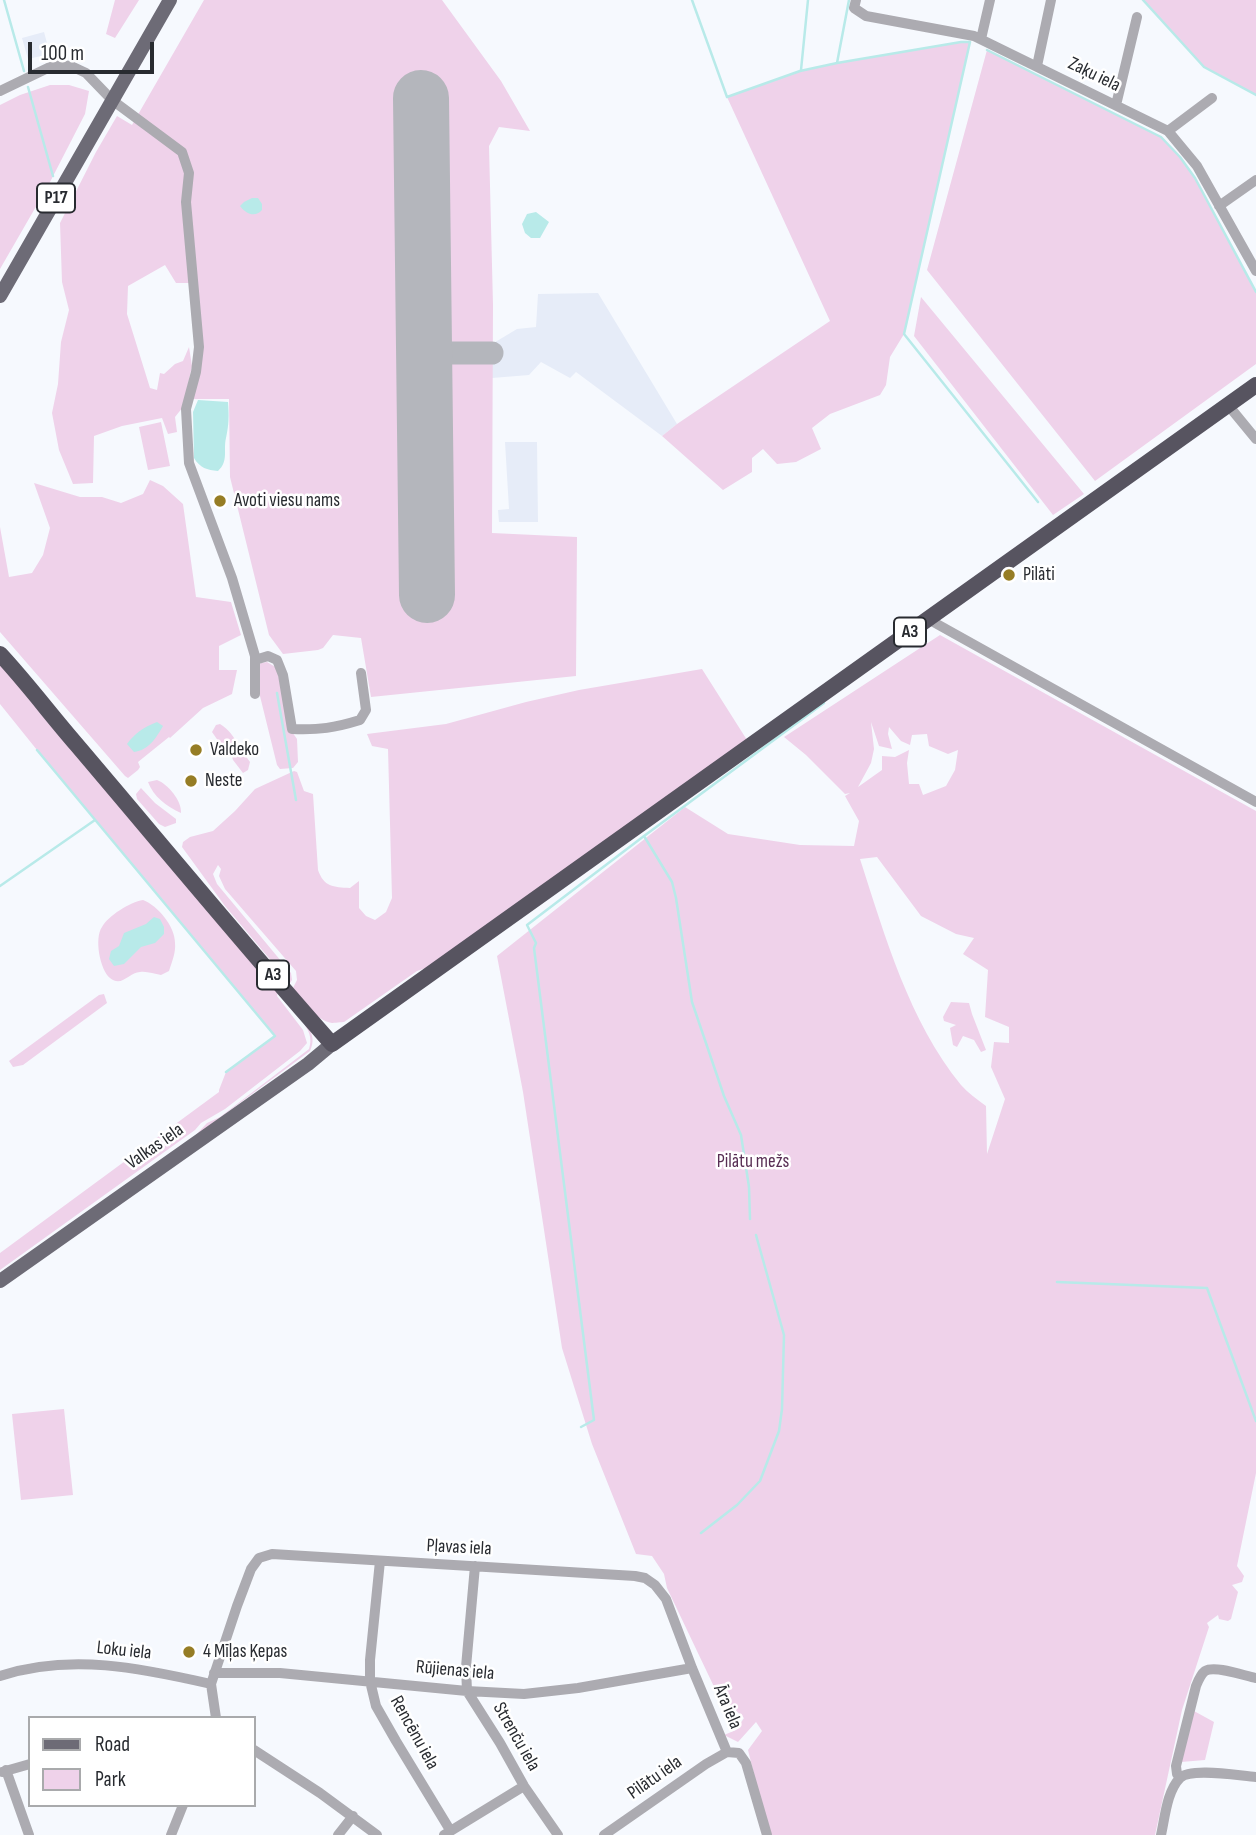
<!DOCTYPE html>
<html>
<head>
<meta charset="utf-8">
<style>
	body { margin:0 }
	#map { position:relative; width:1256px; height:1835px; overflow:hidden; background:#f6f9fe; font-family:"Sofia Sans Condensed",sans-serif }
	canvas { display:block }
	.legend { position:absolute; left:28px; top:1716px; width:228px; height:91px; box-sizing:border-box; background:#fff; border:2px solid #a9aaac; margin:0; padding:9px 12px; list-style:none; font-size:21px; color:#282b30 }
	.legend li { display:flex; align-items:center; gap:14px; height:35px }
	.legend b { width:35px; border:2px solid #a9aaac }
	.scale { position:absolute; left:28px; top:42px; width:126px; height:32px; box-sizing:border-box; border:4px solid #282b30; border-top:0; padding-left:9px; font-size:21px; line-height:24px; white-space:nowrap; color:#282b30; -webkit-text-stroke:5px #fff; paint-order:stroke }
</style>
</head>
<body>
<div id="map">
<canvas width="1256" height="1835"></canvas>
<ul class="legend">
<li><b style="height:9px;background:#6d6b76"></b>Road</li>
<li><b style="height:19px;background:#efd2ea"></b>Park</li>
</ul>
<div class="scale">100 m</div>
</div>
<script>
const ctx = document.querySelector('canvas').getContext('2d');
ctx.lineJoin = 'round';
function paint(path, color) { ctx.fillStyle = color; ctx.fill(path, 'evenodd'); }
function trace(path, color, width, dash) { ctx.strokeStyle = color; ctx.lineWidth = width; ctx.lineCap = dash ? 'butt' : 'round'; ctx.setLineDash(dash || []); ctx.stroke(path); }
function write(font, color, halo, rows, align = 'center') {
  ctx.font = font + ' "Sofia Sans Condensed",sans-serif'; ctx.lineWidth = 5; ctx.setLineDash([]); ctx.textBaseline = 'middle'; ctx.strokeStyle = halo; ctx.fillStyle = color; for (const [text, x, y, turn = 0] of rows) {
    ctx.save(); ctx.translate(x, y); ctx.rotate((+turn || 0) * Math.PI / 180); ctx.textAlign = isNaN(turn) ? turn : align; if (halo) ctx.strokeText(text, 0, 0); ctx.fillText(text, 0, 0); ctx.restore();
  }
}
const built = new Path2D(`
	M 44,32 L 50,54 L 28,59 L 22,38 Z
	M 598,293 L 677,424 L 662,436 L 576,372 L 570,378 L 541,362 L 529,375 L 492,378 L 492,344 L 517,329 L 536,327 L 538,294 Z
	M 505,442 L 537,442 L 538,522 L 499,522 L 498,510 L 509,509 Z`);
const green = new Path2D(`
	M 115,0 L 139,0 L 115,38 L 106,34 Z
	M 204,0 L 442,0 L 501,81 L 530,131 L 499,127 L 489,146 L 493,305 L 492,533 L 577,537 L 576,676 L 371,697 L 361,638 L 333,635 L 323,648 L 318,650 L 283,654 L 269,635 L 230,477 L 229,399 L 191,399 L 202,356 L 191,283 L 176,283 L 165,265 L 128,286 L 127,314 L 150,388 L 157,390 L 160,373 L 164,374 L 175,364 L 183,361 L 189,347 L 192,366 L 183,407 L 175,417 L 177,432 L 168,434 L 162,418 L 122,426 L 94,436 L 93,483 L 73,484 L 59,450 L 52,413 L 58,384 L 61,342 L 69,310 L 62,282 L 60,223 L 96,152 L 117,116 L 132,125 Z
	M 1143,0 L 1256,0 L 1256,95 L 1204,67 Z
	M 961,42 L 970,42 L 904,334 L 890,357 L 886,385 L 880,395 L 830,414 L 812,428 L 821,449 L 796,462 L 777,464 L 763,449 L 752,458 L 752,472 L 723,490 L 662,436 L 677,424 L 830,321 L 727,97 L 800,71 L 837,63 Z
	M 987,50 L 1161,137 L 1180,157 L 1195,178 L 1256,292 L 1256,364 L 1095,481 L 927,270 Z
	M 50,85 L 69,85 L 89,91 L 85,114 L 49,184 L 0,269 L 0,105 L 20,95 Z
	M 921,297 L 1084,494 L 1053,515 L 914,336 Z
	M 161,422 L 170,466 L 148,470 L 139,427 Z
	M 150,480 L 163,486 L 183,504 L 196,597 L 231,602 L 241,635 L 219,646 L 219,670 L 237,670 L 232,694 L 203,708 L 170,738 L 169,737 L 138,762 L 140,767 L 138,770 L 128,778 L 125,776 L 0,632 L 0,527 L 9,577 L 32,573 L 43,555 L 50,528 L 34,483 L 80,497 L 102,497 L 121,503 L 143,494 Z
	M 940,635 L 1256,811 L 1256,1473 L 1237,1566 L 1244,1576 L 1242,1582 L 1232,1585 L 1238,1592 L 1231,1619 L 1228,1621 L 1219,1619 L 1218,1615 L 1207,1623 L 1209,1627 L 1182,1710 L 1155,1835 L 769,1835 L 748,1750 L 762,1731 L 756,1722 L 738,1742 L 724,1735 L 736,1730 L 744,1718 L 717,1693 L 667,1588 L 664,1574 L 652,1556 L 636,1554 L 592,1444 L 562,1348 L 523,1092 L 497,956 L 685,807 L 728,834 L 800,845 L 854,846 L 859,821 L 845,796 L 850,793 L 845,794 L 806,755 L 784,737 ZM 871,722 L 879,746 L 892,749 L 888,734 L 889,727 L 901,741 L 910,745 L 912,735 L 927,734 L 929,746 L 948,754 L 958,750 L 955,770 L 946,786 L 923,795 L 919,784 L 909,784 L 907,763 L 909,750 L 895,757 L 882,756 L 882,770 L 858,787 L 871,763 L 874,749 ZM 877,857 L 921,916 L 956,934 L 974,938 L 963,954 L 988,970 L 985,1017 L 1009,1027 L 1009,1043 L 994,1042 L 991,1067 L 1005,1099 L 987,1154 L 986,1106 C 977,1099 968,1093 961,1085 C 909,1021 885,936 860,859 Z
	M 267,662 L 277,668 L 288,726 L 297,739 L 298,762 L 293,768 L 280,769 L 277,765 L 257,684 L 257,667 L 261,663 Z
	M 0,664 L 278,991 L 277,996 L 303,1030 L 307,1043 L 300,1051 L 225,1109 L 201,1123 L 195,1130 L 0,1270 L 0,1253 L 219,1092 L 219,1090 L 226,1072 L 275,1036 L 37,750 L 0,704 Z
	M 702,669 L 747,740 L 429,967 L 417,971 L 344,1022 C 343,1022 333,1023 332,1023 C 315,1020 303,1000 293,988 L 297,980 L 296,971 L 225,889 L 219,876 L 221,869 L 218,865 L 213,874 L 217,884 L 291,973 L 292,980 L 290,983 L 225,906 L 182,847 L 183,842 L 190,837 L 213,831 L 235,811 L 255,789 L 294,771 L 297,772 L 304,791 L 313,794 L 318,870 C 324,887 333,887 350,888 L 359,881 L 359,908 L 366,916 L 375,920 L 386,912 L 392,898 L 388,749 L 372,746 L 367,734 L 446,724 L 526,702 L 579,690 Z
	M 220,724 C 228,729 235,737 238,746 L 232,751 L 221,745 L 212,732 L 216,725 Z
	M 240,751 L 242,751 L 250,762 L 248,770 L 243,773 L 233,760 L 232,757 Z
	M 157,780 C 168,784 182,801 181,813 C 167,807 153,796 148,782 Z
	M 141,788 L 155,803 L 176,819 L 176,823 L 165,827 L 159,824 L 137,799 L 136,794 Z
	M 143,900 C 158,906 175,926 175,943 C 176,952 172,962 169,971 L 161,975 C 154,974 147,971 140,972 C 129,972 122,988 110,978 C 100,970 94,938 102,927 C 108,916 130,902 143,900 Z
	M 104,994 L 107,1003 L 23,1065 L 13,1067 L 9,1061 L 99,995 Z
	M 951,1002 L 969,1003 L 972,1014 L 986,1050 L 981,1052 L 974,1040 L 963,1036 L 957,1047 L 953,1045 L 950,1028 L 956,1025 L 944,1021 L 943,1017 Z
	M 291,1008 C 303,1022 319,1032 310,1051 L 194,1137 L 207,1123 L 220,1117 L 309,1049 C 315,1032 301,1020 291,1008 Z
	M 64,1409 L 73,1495 L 21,1500 L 12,1414 Z
	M 1194,1711 L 1214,1722 L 1205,1760 L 1181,1762 Z`);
const water = new Path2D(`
	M 252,198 L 258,198 L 262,204 L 262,210 C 255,218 246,214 240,206 L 244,202 Z
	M 536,212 L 549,222 L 540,238 L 531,238 L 525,233 L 522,224 L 527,214 Z
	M 198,400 L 228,402 C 229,416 229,424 226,438 C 223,450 229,461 218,471 C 207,470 200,468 194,458 L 193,412 Z
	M 157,722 L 163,726 C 156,738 149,750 134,752 L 127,744 C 135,733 144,727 157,722 Z
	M 154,917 L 160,919 L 164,927 L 164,934 L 155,943 L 141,947 L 124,964 L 114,966 L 109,959 L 111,951 L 119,946 L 124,933 L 146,924 Z`);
const stream = new Path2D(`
	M 4,0 L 24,71
	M 692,0 L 727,97 L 800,71 L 837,63 L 961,42 L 970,42 L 904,334 L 1038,502
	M 1143,0 L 1204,67 L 1256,95
	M 987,50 L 1161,137 L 1180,157 L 1195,178 L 1256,292
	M 837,63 L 849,0
	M 801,70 L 808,0
	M 28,87 L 53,176
	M 277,693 L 296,800
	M 37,750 L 275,1036 L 226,1072
	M 644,836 L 672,882 L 676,898 L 692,1002 L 724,1096 L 741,1135 L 749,1187 L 750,1219
	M 0,886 L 95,820
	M 1057,1282 L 1207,1288 L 1256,1421
	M 581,1427 L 594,1420 L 534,948 L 536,943 L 527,925 L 644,836 L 824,703
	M 701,1533 L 737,1505 L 760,1481 L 779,1431 L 782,1409 L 784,1335 L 756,1235`);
const taxiway = new Path2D(`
	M 424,353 L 492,353`);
const runway = new Path2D(`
	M 421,98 L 427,595`);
const minor = new Path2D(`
	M 856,0 L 854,8 L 866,16 L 974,36 L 1168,131 L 1197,166 L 1256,271
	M 981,39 L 990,0
	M 1037,66 L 1051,0
	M 0,91 L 52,66 L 61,65 L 71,66 L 86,73 L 112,100 L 182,152 L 189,173 L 186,202 L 199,347 L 196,372 L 186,409 L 189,463 L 232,578 L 255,656 L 255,694
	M 1116,105 L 1137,17
	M 1168,131 L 1212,98
	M 1219,206 L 1256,180
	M 1228,405 L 1256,439
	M 928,619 L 1256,802
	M 255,660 L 268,656 L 277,660 L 283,675 L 292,729 C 320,730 334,728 360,720 L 366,710 L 361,673
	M 380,1561 L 370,1660 L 370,1681 L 376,1706 L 396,1741 L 450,1830
	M 475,1566 L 466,1667 L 467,1691 L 500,1743 L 524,1786 L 558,1835
	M 214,1673 L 280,1673 L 467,1691 L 524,1694 L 578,1688 L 692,1668
	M 0,1676 C 70,1653 141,1668 211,1684
	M 216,1718 L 211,1684 L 237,1606 L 251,1569 L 259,1558 L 272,1554 L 635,1576 L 645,1578 L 655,1585 L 666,1599 L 692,1668 L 727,1752 L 739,1753 L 746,1763 L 767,1835
	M 254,1750 L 320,1793 L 377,1835
	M 6,1770 L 29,1835
	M 2,1772 L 30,1764
	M 1180,1778 L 1177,1774 L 1176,1766 L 1196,1686 C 1198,1681 1201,1674 1205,1671 C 1215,1665 1245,1676 1256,1678
	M 171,1835 L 183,1805
	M 338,1835 L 353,1816
	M 444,1835 L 524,1786
	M 604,1835 L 706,1764 L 727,1752
	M 1161,1835 C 1165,1817 1167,1791 1180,1778 C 1191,1767 1240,1776 1256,1777`);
const major = new Path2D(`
	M 0,296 L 170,0
	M 0,1281 L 308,1064 L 332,1044`);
const highway = new Path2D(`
	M 0,654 C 27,683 50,714 76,744 C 161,844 245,946 332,1044 L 1256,385`);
const markers = [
	[220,501,7,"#967d25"],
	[1009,575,7,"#967d25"],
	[196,750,7,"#967d25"],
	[191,781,7,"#967d25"],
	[189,1652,7,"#967d25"]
];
const shields = [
	[56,198,38],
	[910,632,32],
	[273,975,32]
];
const shieldNames = [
	["P17",56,198],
	["A3",910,632],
	["A3",273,975]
];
const streetNames = [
	["Zaķu iela",1094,75,26],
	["Valkas iela",155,1147,-35],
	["Pļavas iela",459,1548,3],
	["Loku iela",124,1651,6],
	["Rūjienas iela",455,1671,5],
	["Āra iela",727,1707,67],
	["Rencēnu iela",414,1733,61],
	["Strenču iela",516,1737,60],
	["Pilātu iela",655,1778,-35]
];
const poiNames = [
	["Avoti viesu nams",234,501],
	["Pilāti",1023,575],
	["Valdeko",210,750],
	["Neste",205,781],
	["4 Mīļas Ķepas",203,1652]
];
const parkNames = [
	["Pilātu mežs",753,1162]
];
paint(built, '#e6ecf8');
paint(green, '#efd2ea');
paint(water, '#b8eae9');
trace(stream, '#b8eae9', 2.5);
trace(taxiway, '#b4b6bc', 23);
trace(runway, '#b4b6bc', 56);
trace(minor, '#acabb1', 10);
trace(major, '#6d6b76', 14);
trace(highway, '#575460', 16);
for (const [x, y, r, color] of markers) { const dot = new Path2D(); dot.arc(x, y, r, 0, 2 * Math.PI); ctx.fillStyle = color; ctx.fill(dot); trace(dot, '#fff', 2.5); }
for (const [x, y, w] of shields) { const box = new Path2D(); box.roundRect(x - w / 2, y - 14.5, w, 29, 5); ctx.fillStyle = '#fff'; ctx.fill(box); trace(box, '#282b30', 2); }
write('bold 18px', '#282b30', null, shieldNames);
write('19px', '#282b30', '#fff', streetNames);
write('19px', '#282b30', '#fff', poiNames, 'left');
write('19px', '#582e54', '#fff', parkNames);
</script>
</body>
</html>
